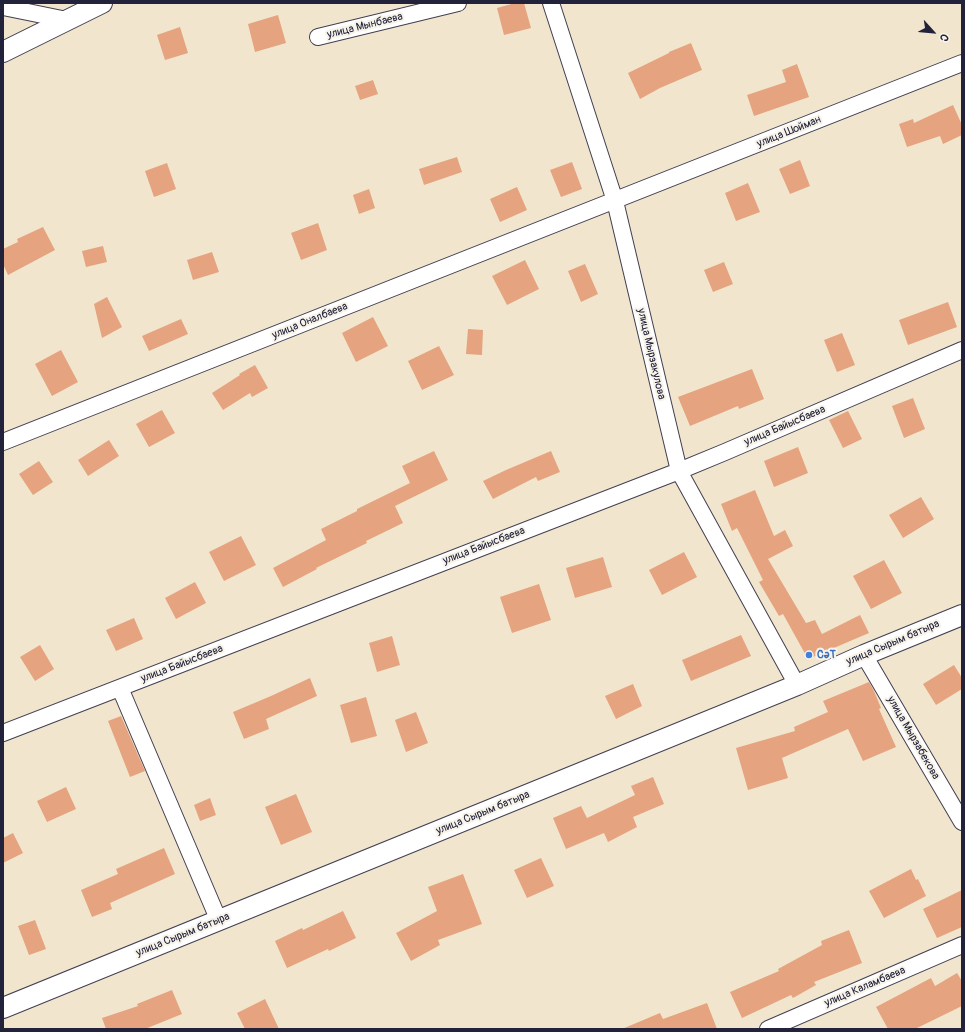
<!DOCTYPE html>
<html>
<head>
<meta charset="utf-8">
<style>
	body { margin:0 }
	#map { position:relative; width:965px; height:1032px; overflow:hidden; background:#f1e6cd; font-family:Pangolin,sans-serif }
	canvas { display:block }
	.frame { position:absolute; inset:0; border:4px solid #22223b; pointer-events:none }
	.north { position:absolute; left:913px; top:12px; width:40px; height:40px; -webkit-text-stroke:3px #f7f3e8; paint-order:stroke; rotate:117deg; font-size:11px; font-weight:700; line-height:16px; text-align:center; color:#22223b }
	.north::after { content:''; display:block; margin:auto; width:14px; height:18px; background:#22223b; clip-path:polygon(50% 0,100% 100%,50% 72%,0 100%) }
</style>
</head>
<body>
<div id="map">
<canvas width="965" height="1032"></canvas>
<div class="frame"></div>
<div class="north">С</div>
</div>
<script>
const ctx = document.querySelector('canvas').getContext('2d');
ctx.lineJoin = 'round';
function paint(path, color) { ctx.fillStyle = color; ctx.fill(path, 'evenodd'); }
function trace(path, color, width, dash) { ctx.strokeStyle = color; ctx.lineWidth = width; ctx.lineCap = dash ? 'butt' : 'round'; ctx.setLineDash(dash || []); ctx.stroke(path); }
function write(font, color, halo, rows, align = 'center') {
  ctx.font = font + ' Pangolin,sans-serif'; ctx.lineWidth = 4; ctx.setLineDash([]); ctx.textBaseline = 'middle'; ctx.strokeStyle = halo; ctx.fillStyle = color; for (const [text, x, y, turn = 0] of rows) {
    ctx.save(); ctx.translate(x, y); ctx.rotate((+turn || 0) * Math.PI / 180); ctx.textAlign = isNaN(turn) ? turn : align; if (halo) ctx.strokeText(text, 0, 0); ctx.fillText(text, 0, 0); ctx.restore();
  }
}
const building = new Path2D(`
	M 515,3 L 524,3 L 531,28 L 504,35 L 497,8 Z
	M 278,15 L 286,43 L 255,52 L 248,24 Z
	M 180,27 L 188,53 L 165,60 L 157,35 Z
	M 691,43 L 702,70 L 660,88 L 640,99 L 628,73 L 669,53 L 669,52 Z
	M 797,64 L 809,97 L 754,116 L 747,95 L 786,82 L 782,70 Z
	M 373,80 L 378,94 L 360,100 L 355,86 Z
	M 953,105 L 962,125 L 962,135 L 943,144 L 940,136 L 907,147 L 899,124 L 913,119 L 914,123 Z
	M 457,157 L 462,172 L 424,185 L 419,169 Z
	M 800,160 L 810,186 L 790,194 L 779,169 Z
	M 572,162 L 582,189 L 561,197 L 550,170 Z
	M 167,163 L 176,189 L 154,197 L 145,171 Z
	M 748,183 L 760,212 L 736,221 L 725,193 Z
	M 517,187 L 527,210 L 500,222 L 490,199 Z
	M 369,189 L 375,208 L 359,214 L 353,195 Z
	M 318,223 L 327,250 L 301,260 L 291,233 Z
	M 43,227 L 55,250 L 8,275 L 3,264 L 3,249 L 18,242 L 17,239 Z
	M 103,246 L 107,262 L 86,267 L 82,251 Z
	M 212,252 L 219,272 L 193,280 L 187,260 Z
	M 525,260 L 539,289 L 507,305 L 492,276 Z
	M 724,262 L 733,284 L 713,292 L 704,270 Z
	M 585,264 L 598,294 L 581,302 L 568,271 Z
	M 107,297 L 122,327 L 102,338 L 94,304 Z
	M 948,302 L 957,327 L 908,345 L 899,320 Z
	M 373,317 L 388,346 L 356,362 L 342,333 Z
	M 181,319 L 188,334 L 149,351 L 142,336 Z
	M 468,329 L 483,330 L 482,355 L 466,354 Z
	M 842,333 L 855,365 L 837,372 L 824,340 Z
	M 439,346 L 454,375 L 422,390 L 408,361 Z
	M 61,350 L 78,382 L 52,396 L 35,364 Z
	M 255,365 L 268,388 L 252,397 L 250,393 L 223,410 L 212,393 L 240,375 L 239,374 Z
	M 752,369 L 764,399 L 739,409 L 738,406 L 690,426 L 678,397 Z
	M 913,398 L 925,429 L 904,438 L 892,406 Z
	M 162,410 L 175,433 L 149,447 L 136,424 Z
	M 848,411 L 862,439 L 843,448 L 829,420 Z
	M 109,440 L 119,456 L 88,476 L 78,460 Z
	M 798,447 L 808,473 L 774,487 L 764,461 Z
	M 434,451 L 448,480 L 395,506 L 403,523 L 366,541 L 367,543 L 316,568 L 317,569 L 283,587 L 273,568 L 326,540 L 321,529 L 357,511 L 357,509 L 410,483 L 402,466 Z
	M 551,451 L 560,472 L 538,481 L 536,477 L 493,499 L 483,481 L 506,470 Z
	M 39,461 L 53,482 L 33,495 L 19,474 Z
	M 755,490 L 774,536 L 785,530 L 793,546 L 768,559 L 806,623 L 815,620 L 822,634 L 860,615 L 869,633 L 808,659 L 783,614 L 779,616 L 759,582 L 763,580 L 737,528 L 732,531 L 721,504 Z
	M 921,497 L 934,519 L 903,538 L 889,515 Z
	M 241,536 L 256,565 L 224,581 L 209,552 Z
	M 684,552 L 697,577 L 662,595 L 649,570 Z
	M 603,557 L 612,587 L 575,598 L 566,568 Z
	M 884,560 L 902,593 L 871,609 L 853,576 Z
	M 195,582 L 206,603 L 176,619 L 165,598 Z
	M 539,584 L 551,620 L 512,633 L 500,597 Z
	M 134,618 L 143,639 L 116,651 L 106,630 Z
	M 741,635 L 751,656 L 691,681 L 682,660 Z
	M 392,636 L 400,665 L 377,672 L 369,643 Z
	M 40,645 L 54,669 L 35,681 L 20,657 Z
	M 954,665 L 962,678 L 962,689 L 936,705 L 923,684 Z
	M 310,678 L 317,696 L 266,719 L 269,729 L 244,739 L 233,712 L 271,696 Z
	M 869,682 L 874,691 L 881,708 L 879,709 L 896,747 L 863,761 L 848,729 L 782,758 L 788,778 L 748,790 L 736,748 L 795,731 L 794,727 L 828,712 L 823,701 Z
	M 633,684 L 642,706 L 616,719 L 605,696 Z
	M 366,697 L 377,736 L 351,743 L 340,705 Z
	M 416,712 L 428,743 L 406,752 L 395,720 Z
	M 121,716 L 145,771 L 130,777 L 108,721 Z
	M 653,777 L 664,804 L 633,817 L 637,827 L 608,842 L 604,833 L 566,849 L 553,818 L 581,806 L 587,818 L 635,795 L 631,786 Z
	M 66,787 L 76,809 L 47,822 L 37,801 Z
	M 296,794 L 312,832 L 281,845 L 265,807 Z
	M 210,798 L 216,815 L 200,821 L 194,805 Z
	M 13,833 L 23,853 L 3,863 L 3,838 Z
	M 164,848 L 175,874 L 110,903 L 112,909 L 92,917 L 81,890 L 118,874 L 116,869 Z
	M 541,858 L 554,886 L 527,898 L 514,870 Z
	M 911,869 L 916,880 L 918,879 L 926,896 L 884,918 L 869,891 Z
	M 463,874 L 482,924 L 438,940 L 440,945 L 411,961 L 396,933 L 437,911 L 428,887 Z
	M 962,890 L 962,927 L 937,938 L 923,909 Z
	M 343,911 L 356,938 L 329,951 L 328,949 L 287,968 L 275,941 L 302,928 L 303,930 Z
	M 35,920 L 46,949 L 29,955 L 18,926 Z
	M 849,930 L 862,963 L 814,982 L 816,985 L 793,998 L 791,995 L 742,1018 L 730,992 L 779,971 L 778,969 L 822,945 L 821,941 Z
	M 957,973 L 962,981 L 962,1006 L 915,1029 L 888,1029 L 876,1007 L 931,978 L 935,986 Z
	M 172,990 L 182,1014 L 145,1029 L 106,1029 L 102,1018 L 138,1006 L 137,1004 Z
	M 265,999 L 279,1029 L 245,1029 L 237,1013 Z
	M 707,1003 L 717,1029 L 622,1029 L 660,1013 L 663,1019 Z`);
const minor = new Path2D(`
	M 551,3 L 615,201 L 679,471 L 797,685
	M 3,7 L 67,20
	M 318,37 L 458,3
	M 3,442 L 962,63
	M 864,655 L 962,822
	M 120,688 L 219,921
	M 3,733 L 679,471 L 725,452 L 962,350
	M 768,1029 L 962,945`);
const tertiary = new Path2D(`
	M 3,52 L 102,3
	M 3,1008 L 797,685 L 864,655 L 962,615`);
const markers = [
	[809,655,4,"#3f7fe0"]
];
const streetNames = [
	["улица Мынбаева",365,26,-14],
	["улица Шойман",789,132,-22],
	["улица Оналбаева",310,321,-22],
	["улица Мырзакулова",651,354,77],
	["улица Байысбаева",785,426,-23],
	["улица Байысбаева",484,546,-21],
	["улица Сырым батыра",893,643,-23],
	["улица Байысбаева",182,664,-21],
	["улица Мырзабекова",913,738,60],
	["улица Сырым батыра",483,813,-22],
	["улица Сырым батыра",183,935,-22],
	["улица Каламбаева",865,987,-23]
];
const shopNames = [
	["СƏТ",817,655]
];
paint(building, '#e5a37f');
trace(minor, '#413f51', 18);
trace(tertiary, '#413f51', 22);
trace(minor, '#fff', 16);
trace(tertiary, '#fff', 20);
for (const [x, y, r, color] of markers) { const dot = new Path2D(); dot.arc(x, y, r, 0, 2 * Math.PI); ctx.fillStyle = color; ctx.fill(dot); trace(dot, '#f7f3e8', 1.5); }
write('11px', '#22223b', '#f7f3e8', streetNames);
write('bold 11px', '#366cbe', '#f7f3e8', shopNames, 'left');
</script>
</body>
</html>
